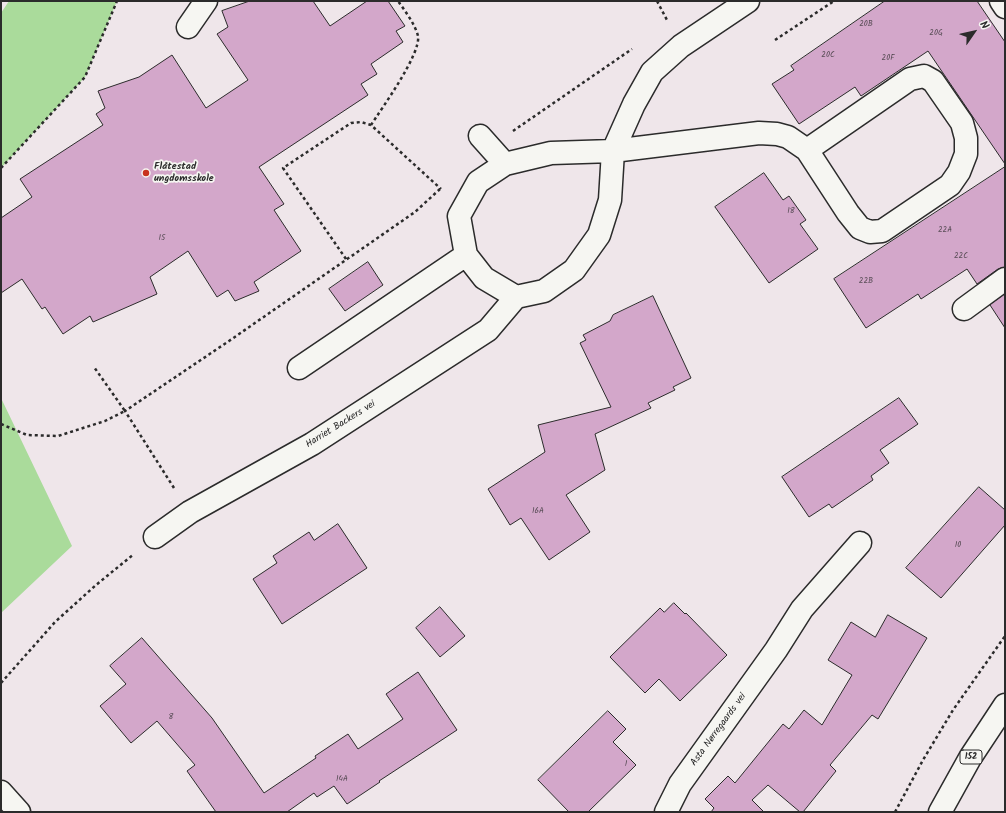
<!DOCTYPE html>
<html>
<head>
<meta charset="utf-8">
<style>
	body { margin:0 }
	#map { position:relative; width:1006px; height:813px; overflow:hidden; background:#efe6ea; font-family:Kalam,sans-serif }
	canvas { display:block }
	.frame { position:absolute; inset:0; border:2px solid #2b2b2b; pointer-events:none }
	.north { position:absolute; left:954px; top:12px; width:40px; height:40px; -webkit-text-stroke:3px #f6f6f2; paint-order:stroke; rotate:56deg; font-size:11px; font-weight:700; line-height:16px; text-align:center; color:#2b2b2b }
	.north::after { content:''; display:block; margin:auto; width:14px; height:18px; background:#2b2b2b; clip-path:polygon(50% 0,100% 100%,50% 72%,0 100%) }
</style>
</head>
<body>
<div id="map">
<canvas width="1006" height="813"></canvas>
<div class="frame"></div>
<div class="north">N</div>
</div>
<script>
const ctx = document.querySelector('canvas').getContext('2d');
ctx.lineJoin = 'round';
function paint(path, color) { ctx.fillStyle = color; ctx.fill(path, 'evenodd'); }
function trace(path, color, width, dash) { ctx.strokeStyle = color; ctx.lineWidth = width; ctx.lineCap = dash ? 'butt' : 'round'; ctx.setLineDash(dash || []); ctx.stroke(path); }
function write(font, color, halo, rows, align = 'center') {
  ctx.font = font + ' Kalam,sans-serif'; ctx.lineWidth = 3.5; ctx.setLineDash([]); ctx.textBaseline = 'middle'; ctx.strokeStyle = halo; ctx.fillStyle = color; for (const [text, x, y, turn = 0] of rows) {
    ctx.save(); ctx.translate(x, y); ctx.rotate((+turn || 0) * Math.PI / 180); ctx.textAlign = isNaN(turn) ? turn : align; if (halo) ctx.strokeText(text, 0, 0); ctx.fillText(text, 0, 0); ctx.restore();
  }
}
const green = new Path2D(`
	M 9,1 L 117,1 L 85,77 L 1,168 L 1,13 Z
	M 1,398 L 72,546 L 1,613 Z`);
const building = new Path2D(`
	M 250,1 L 313,1 L 330,26 L 367,1 L 388,1 L 405,26 L 396,31 L 403,42 L 371,64 L 377,74 L 361,84 L 368,95 L 259,167 L 284,204 L 274,210 L 301,251 L 254,282 L 259,291 L 235,301 L 228,290 L 217,297 L 188,251 L 150,277 L 157,294 L 93,322 L 90,316 L 63,334 L 45,307 L 42,309 L 22,279 L 1,293 L 1,218 L 32,197 L 20,179 L 103,125 L 96,114 L 105,108 L 98,91 L 139,77 L 172,55 L 206,108 L 248,80 L 217,34 L 228,27 L 222,11 Z
	M 885,1 L 977,1 L 1005,42 L 1005,164 L 928,51 L 861,96 L 855,87 L 799,124 L 772,84 L 794,70 L 791,66 Z
	M 1005,167 L 1005,267 L 998,269 L 977,284 L 967,269 L 921,299 L 918,294 L 866,328 L 834,279 Z
	M 764,173 L 783,200 L 789,196 L 806,220 L 800,224 L 818,249 L 769,283 L 715,207 Z
	M 368,262 L 383,285 L 345,311 L 329,289 Z
	M 1005,294 L 1005,328 L 990,305 Z
	M 653,296 L 691,378 L 673,387 L 675,390 L 648,403 L 651,408 L 595,434 L 605,470 L 566,495 L 590,532 L 549,560 L 521,518 L 510,525 L 488,489 L 545,452 L 538,425 L 611,407 L 580,343 L 586,340 L 583,335 L 610,321 L 613,315 Z
	M 899,398 L 918,424 L 880,450 L 889,463 L 871,476 L 873,480 L 832,508 L 829,504 L 809,517 L 782,477 Z
	M 979,487 L 1005,510 L 1005,525 L 941,598 L 906,568 Z
	M 338,524 L 367,568 L 282,624 L 253,579 L 277,563 L 273,556 L 309,532 L 314,540 Z
	M 674,603 L 685,614 L 686,613 L 727,655 L 680,701 L 659,679 L 645,693 L 610,657 L 660,608 L 664,612 Z
	M 440,607 L 465,636 L 440,657 L 416,628 Z
	M 888,615 L 927,638 L 878,719 L 872,715 L 830,765 L 836,771 L 803,812 L 800,812 L 768,785 L 752,800 L 764,812 L 711,812 L 714,808 L 705,799 L 728,776 L 735,783 L 783,724 L 789,729 L 804,710 L 822,725 L 852,675 L 828,660 L 851,622 L 875,637 Z
	M 142,638 L 212,718 L 264,793 L 316,758 L 315,756 L 348,734 L 358,749 L 403,719 L 386,694 L 418,672 L 457,730 L 379,781 L 380,782 L 347,804 L 334,786 L 317,797 L 314,793 L 287,812 L 216,812 L 187,771 L 195,765 L 157,721 L 131,743 L 100,706 L 126,684 L 110,666 Z
	M 608,711 L 626,729 L 613,742 L 636,765 L 588,812 L 569,812 L 538,780 Z`);
const path = new Path2D(`
	M 657,1 L 668,22
	M 775,40 L 834,1
	M 371,125 C 382,108 421,54 418,36 C 415,24 405,11 398,1
	M 513,131 L 632,49
	M 1,168 L 85,77 L 117,1
	M 346,259 L 283,168 L 351,123 L 361,122 L 371,125 L 441,189
	M 1,424 L 27,435 L 58,436 L 105,421 L 125,411 L 94,367
	M 174,488 L 125,411 L 229,341 L 415,212 L 440,189
	M 1,683 L 55,622 L 96,585 L 134,554
	M 895,812 L 923,760 L 953,710 L 1005,636`);
const minor = new Path2D(`
	M 748,1 L 681,46 L 652,72 L 634,104 L 613,151 L 610,200 L 599,235 L 574,270 L 544,291 L 516,297 L 484,278 L 466,255 L 459,216 L 478,182 L 505,164 L 551,153 L 613,151 L 759,133 L 777,134 L 788,137 L 807,150 L 848,213 L 860,228 L 870,232 L 882,231 L 950,185 L 959,172 L 966,154 L 966,138 L 962,123 L 933,81 L 924,76 L 910,79 L 807,150
	M 1001,1 L 1005,7
	M 188,27 L 206,1
	M 480,136 L 505,164
	M 964,309 L 1005,279
	M 299,368 L 466,255
	M 155,537 L 190,512 L 312,444 L 488,330 L 516,297
	M 1,792 L 19,812
	M 666,812 L 680,784 L 776,650 L 802,609 L 860,543`);
const major = new Path2D(`
	M 940,812 L 970,758 L 1005,705`);
const markers = [
	[146,173,4,"#c8321e"]
];
const numberNames = [
	["20B",866,25],
	["20G",936,34],
	["20C",828,56],
	["20F",888,59],
	["18",791,212],
	["22A",945,231],
	["15",162,239],
	["22C",961,257],
	["22B",866,282],
	["16A",538,512],
	["10",958,546],
	["8",171,718],
	["1",626,765],
	["14A",342,780]
];
const shields = [
	[971,757,22]
];
const shieldNames = [
	["152",971,757]
];
const poiNames = [
	["Flåtestad",154,167],
	["ungdomsskole",154,179]
];
const streetNames = [
	["Harriet Backers vei",341,425,-32],
	["Asta Nørregaards vei",719,730,-54]
];
paint(green, '#aadb9b');
paint(building, '#d3a7ca');
trace(building, '#2b2b2b', 1);
trace(minor, '#2b2b2b', 25);
trace(major, '#2b2b2b', 25);
trace(path, '#2b2b2b', 2.5, [3, 3]);
trace(minor, '#f6f6f2', 22);
trace(major, '#f6f6f2', 22);
for (const [x, y, r, color] of markers) { const dot = new Path2D(); dot.arc(x, y, r, 0, 2 * Math.PI); ctx.fillStyle = color; ctx.fill(dot); trace(dot, '#f6f6f2', 1.5); }
write('8px', '#554a53', null, numberNames);
for (const [x, y, w] of shields) { const box = new Path2D(); box.roundRect(x - w / 2, y - 7, w, 14, 3); ctx.fillStyle = '#f6f6f2'; ctx.fill(box); trace(box, '#2b2b2b', 1); }
write('bold 9px', '#2b2b2b', null, shieldNames);
write('bold 10px', '#2b2b2b', '#f6f6f2', poiNames, 'left');
write('10px', '#2b2b2b', '#f6f6f2', streetNames);
</script>
</body>
</html>
